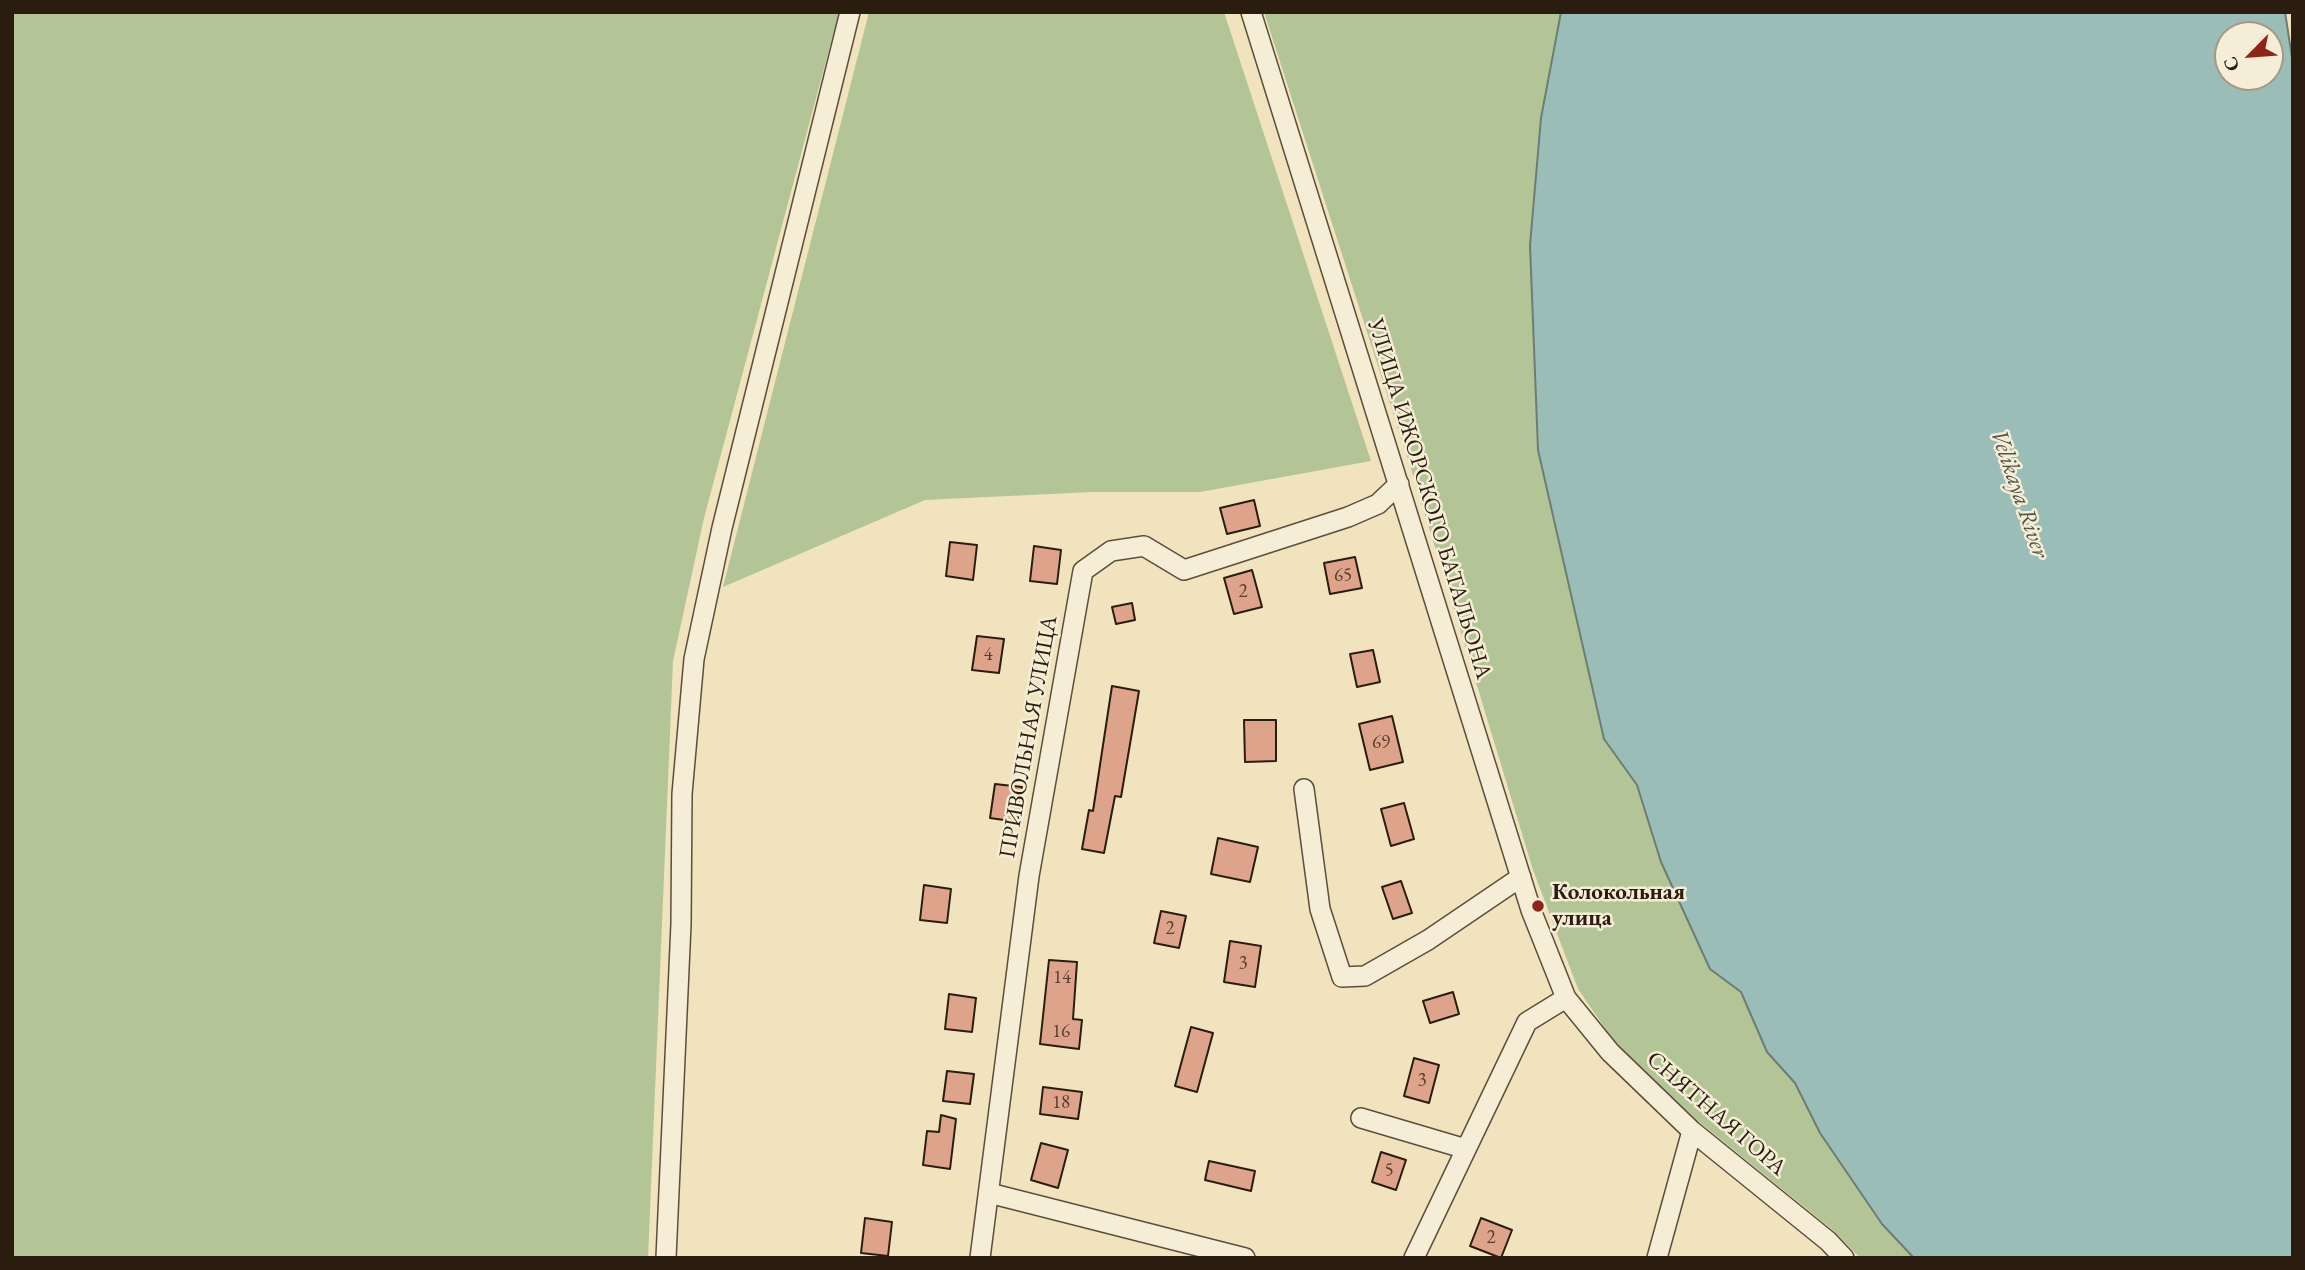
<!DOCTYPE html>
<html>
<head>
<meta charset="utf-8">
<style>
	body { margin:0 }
	#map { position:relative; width:2305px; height:1270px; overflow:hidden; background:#f0e3be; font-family:"EB Garamond",serif }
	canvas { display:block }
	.frame { position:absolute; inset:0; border:14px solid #2b1c10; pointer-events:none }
	.north { position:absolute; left:2214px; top:21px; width:70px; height:70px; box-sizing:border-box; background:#f5edd5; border:2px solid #a49986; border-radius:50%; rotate:245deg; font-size:19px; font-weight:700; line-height:28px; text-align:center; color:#2b1c10 }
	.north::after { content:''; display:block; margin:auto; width:24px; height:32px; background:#8f2418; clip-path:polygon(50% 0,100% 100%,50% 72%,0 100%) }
</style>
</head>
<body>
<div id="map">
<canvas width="2305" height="1270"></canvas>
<div class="frame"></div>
<div class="north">С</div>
</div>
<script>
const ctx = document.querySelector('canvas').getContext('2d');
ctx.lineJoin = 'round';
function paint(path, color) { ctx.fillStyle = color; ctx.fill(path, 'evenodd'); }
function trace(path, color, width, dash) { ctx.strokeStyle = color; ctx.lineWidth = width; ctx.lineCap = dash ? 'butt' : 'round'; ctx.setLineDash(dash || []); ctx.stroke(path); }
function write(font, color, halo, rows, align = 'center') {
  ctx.font = font + ' "EB Garamond",serif'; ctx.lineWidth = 5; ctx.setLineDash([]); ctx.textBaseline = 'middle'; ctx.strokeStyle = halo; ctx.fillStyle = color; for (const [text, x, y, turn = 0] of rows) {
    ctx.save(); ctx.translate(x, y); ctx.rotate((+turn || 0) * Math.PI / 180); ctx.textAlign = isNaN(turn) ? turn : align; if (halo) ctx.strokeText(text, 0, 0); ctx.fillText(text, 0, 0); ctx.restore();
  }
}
const green = new Path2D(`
	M 12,12 L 839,12 L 704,518 L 673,661 L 648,1258 L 12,1258 Z
	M 869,12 L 1224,12 L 1371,461 L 1200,492 L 1092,492 L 925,500 L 723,587 Z
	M 1264,12 L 1561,12 L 1541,118 L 1530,245 L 1538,450 L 1604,739 L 1637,785 L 1661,862 L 1710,969 L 1741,992 L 1767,1052 L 1795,1083 L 1820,1133 L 1882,1224 L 1914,1258 L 1860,1258 L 1834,1231 L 1698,1121 L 1617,1046 L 1578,989 L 1533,870 L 1414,478 Z`);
const water = new Path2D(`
	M 1561,12 L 2285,12 L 2293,64 L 2293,1258 L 1914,1258 L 1882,1224 L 1820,1133 L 1795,1083 L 1767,1052 L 1741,992 L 1710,969 L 1661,862 L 1637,785 L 1604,739 L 1538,450 L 1530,245 L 1541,118 ZM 2228,35 L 2270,35 L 2270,77 L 2228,77 Z`);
const building = new Path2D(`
	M 1254,500 L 1260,526 L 1227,534 L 1220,508 Z
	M 950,542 L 977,545 L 973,580 L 946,576 Z
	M 1034,546 L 1061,550 L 1057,584 L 1030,581 Z
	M 1355,557 L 1362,588 L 1330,594 L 1324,563 Z
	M 1252,570 L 1262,607 L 1234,614 L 1224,578 Z
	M 1132,603 L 1135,620 L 1116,624 L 1112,607 Z
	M 977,636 L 1004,639 L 999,673 L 972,670 Z
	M 1373,650 L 1380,682 L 1357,687 L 1350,654 Z
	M 1112,686 L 1139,691 L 1121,797 L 1115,796 L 1104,853 L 1082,849 L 1089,810 L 1093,811 Z
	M 1392,716 L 1403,762 L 1370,770 L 1359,724 Z
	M 1244,720 L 1276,720 L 1276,761 L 1245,762 Z
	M 995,784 L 1022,787 L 1018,822 L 990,818 Z
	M 1404,803 L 1414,839 L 1391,846 L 1381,809 Z
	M 1218,838 L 1258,847 L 1250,882 L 1211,874 Z
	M 1401,881 L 1412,913 L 1393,919 L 1382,887 Z
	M 924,885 L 951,889 L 947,923 L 920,920 Z
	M 1161,911 L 1186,916 L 1179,948 L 1154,943 Z
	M 1230,941 L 1261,946 L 1255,987 L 1224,982 Z
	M 1049,960 L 1077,962 L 1073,1019 L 1082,1020 L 1079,1049 L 1040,1044 Z
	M 1453,992 L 1459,1014 L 1430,1023 L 1423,1001 Z
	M 949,994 L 976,998 L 972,1032 L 945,1029 Z
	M 1191,1027 L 1213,1033 L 1197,1092 L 1175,1086 Z
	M 1414,1058 L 1439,1065 L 1429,1103 L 1404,1096 Z
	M 947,1071 L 974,1074 L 970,1104 L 943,1101 Z
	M 1043,1087 L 1082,1092 L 1078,1119 L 1040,1114 Z
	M 941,1115 L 956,1119 L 950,1169 L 923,1165 L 927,1131 L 939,1132 Z
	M 1041,1143 L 1068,1150 L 1058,1188 L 1031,1180 Z
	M 1381,1152 L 1406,1160 L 1396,1190 L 1372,1182 Z
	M 1209,1161 L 1255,1171 L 1251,1191 L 1205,1180 Z
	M 865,1218 L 892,1222 L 888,1256 L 861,1253 Z
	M 1481,1218 L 1512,1230 L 1501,1258 L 1470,1246 Z`);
const minor = new Path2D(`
	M 1251,12 L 1531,910 L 1566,998 L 1610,1052 L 1692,1131 L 1828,1241 L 1844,1258
	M 1304,789 L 1320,909 L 1342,977 L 1365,976 L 1428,940 L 1521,877
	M 1361,1118 L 1466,1149
	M 989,1193 L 1245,1258
	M 666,1258 L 681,924 L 682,794 L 694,659 L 722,528 L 850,12
	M 980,1258 L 1029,876 L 1083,571 L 1111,551 L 1144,546 L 1184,570 L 1348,517 L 1378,504 L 1399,484
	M 1414,1258 L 1527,1022 L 1566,998
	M 1657,1258 L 1692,1131`);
const markers = [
	[1538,906,7,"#8f2418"]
];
const numberNames = [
	["65",1343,576],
	["2",1243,592],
	["4",988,655],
	["69",1381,743],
	["2",1170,929],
	["3",1243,964],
	["14",1062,978],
	["16",1061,1032],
	["3",1422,1081],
	["18",1061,1103],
	["5",1389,1171],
	["2",1491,1238]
];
const streetNames = [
	["УЛИЦА ИЖОРСКОГО БАТАЛЬОНА",1429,499,73],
	["ПРИВОЛЬНАЯ УЛИЦА",1029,737,-80],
	["СНЯТНАЯ ГОРА",1716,1114,41]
];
const poiNames = [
	["Колокольная",1552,893],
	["улица",1552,919]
];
const waterNames = [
	["Velikaya River",2019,494,71]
];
paint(green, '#b3c596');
paint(water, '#9bbdb7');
trace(water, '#6e7d74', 2);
paint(building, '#dda48b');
trace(building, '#2b1c10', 2);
trace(minor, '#5c4e3c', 22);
trace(minor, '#f5edd5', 19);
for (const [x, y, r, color] of markers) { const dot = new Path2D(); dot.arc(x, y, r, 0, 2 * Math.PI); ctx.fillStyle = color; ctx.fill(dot); trace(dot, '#f5edd5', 2.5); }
write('19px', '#583e2f', null, numberNames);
write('23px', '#2b1c10', '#f5edd5', streetNames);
write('bold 23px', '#2b1c10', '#f5edd5', poiNames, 'left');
write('italic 24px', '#52544a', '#f5edd5', waterNames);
</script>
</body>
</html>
